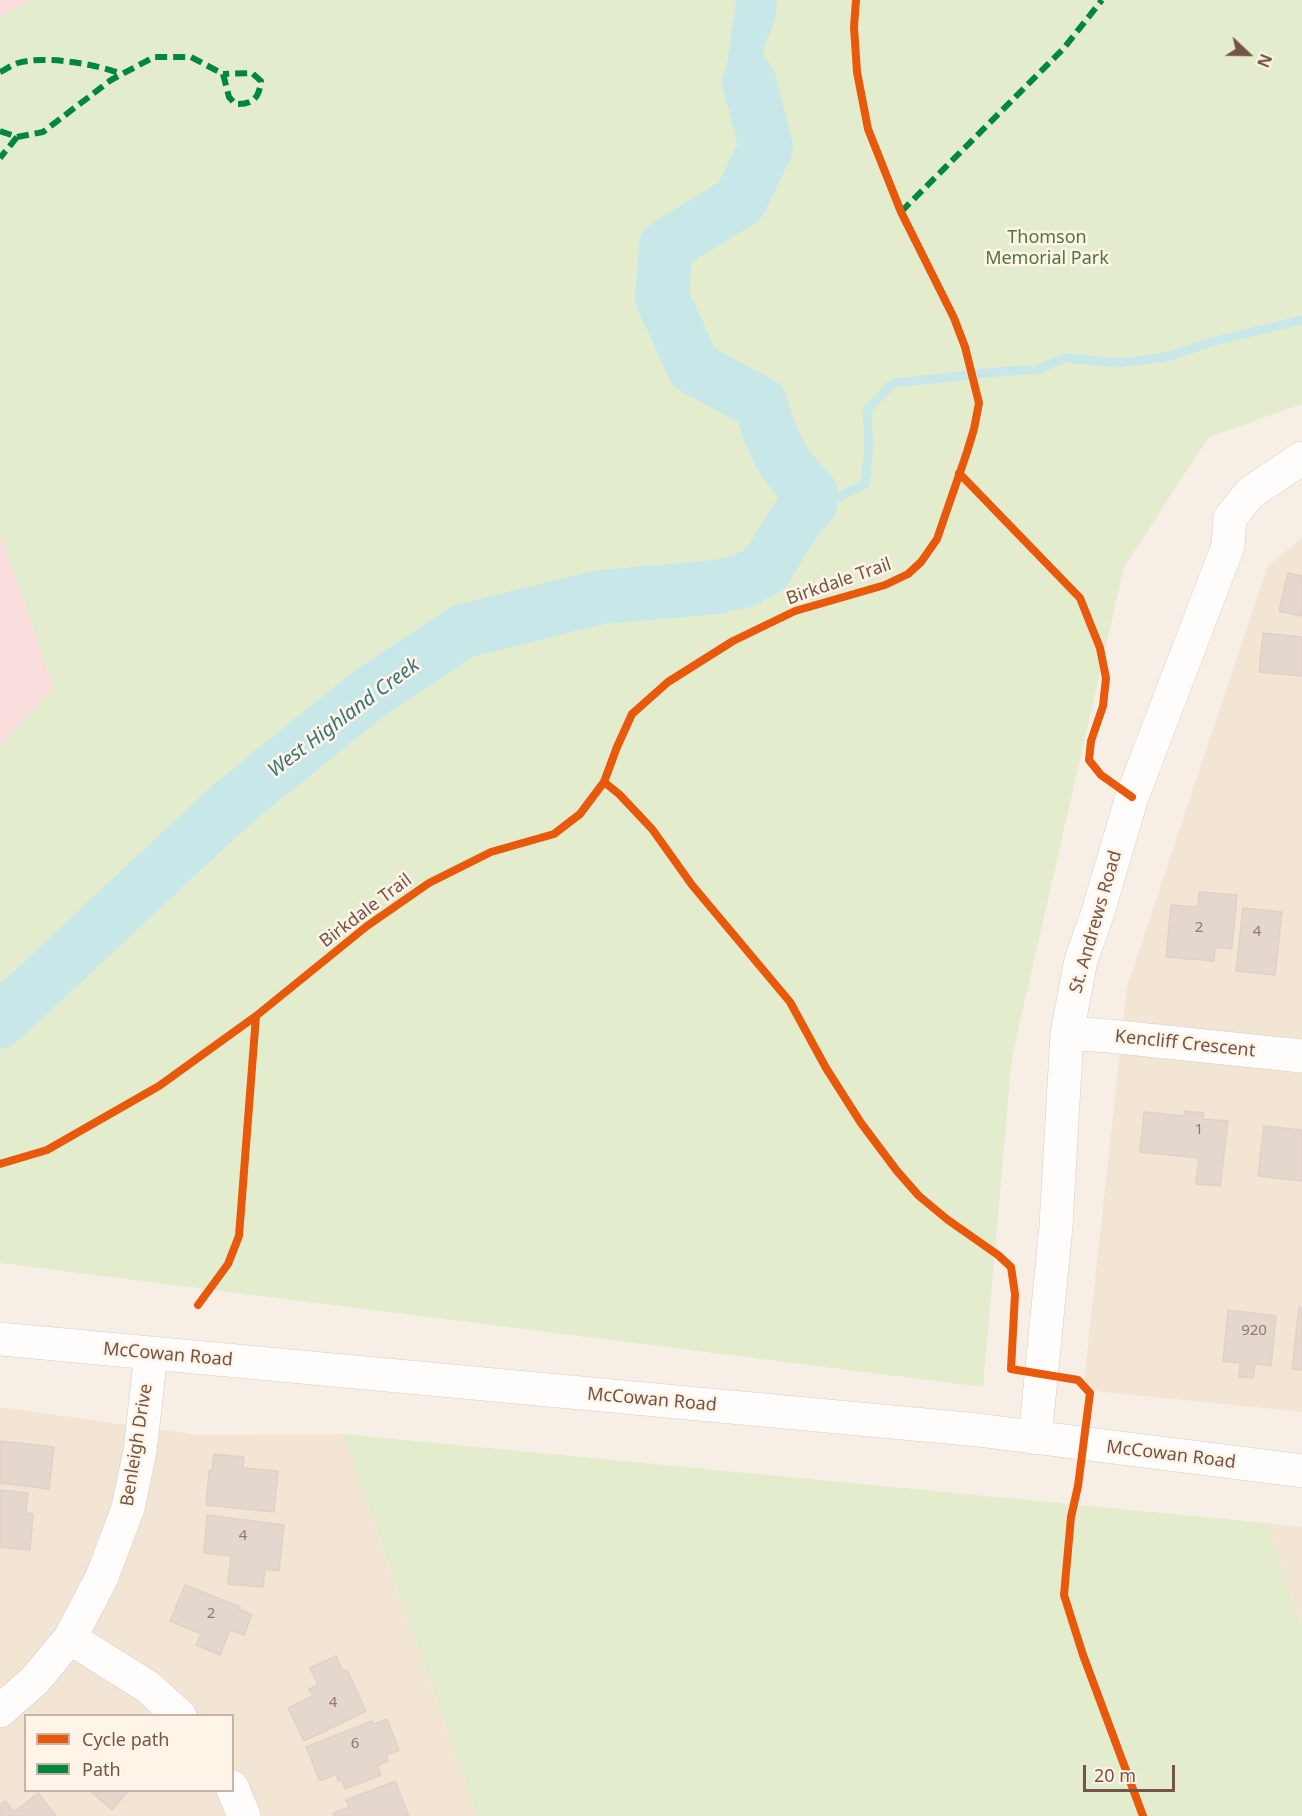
<!DOCTYPE html>
<html>
<head>
<meta charset="utf-8">
<style>
	body { margin:0 }
	#map { position:relative; width:1302px; height:1816px; overflow:hidden; background:#f7efe5; font-family:"Noto Sans",sans-serif }
	canvas { display:block }
	.legend { position:absolute; left:24px; top:1714px; width:210px; height:78px; box-sizing:border-box; background:#fff4e7; border:2px solid #c8b4a6; margin:0; padding:8px 10px; list-style:none; font-size:18px; color:#765445 }
	.legend li { display:flex; align-items:center; gap:12px; height:30px }
	.legend b { width:30px; border:2px solid #c8b4a6 }
	.north { position:absolute; left:1218px; top:24px; width:60px; height:60px; -webkit-text-stroke:4px #fff4e7; paint-order:stroke; rotate:112deg; font-size:16px; font-weight:700; line-height:24px; text-align:center; color:#765445 }
	.north::after { content:''; display:block; margin:auto; width:21px; height:27px; background:#765445; clip-path:polygon(50% 0,100% 100%,50% 72%,0 100%) }
	.scale { position:absolute; left:1083px; top:1765px; width:92px; height:27px; box-sizing:border-box; border:3px solid #765445; border-top:0; padding-left:8px; font-size:18px; line-height:21px; white-space:nowrap; color:#765445; -webkit-text-stroke:4px #fff4e7; paint-order:stroke }
</style>
</head>
<body>
<div id="map">
<canvas width="1302" height="1816"></canvas>
<ul class="legend">
<li><b style="height:8px;background:#e8590c"></b>Cycle path</li>
<li><b style="height:8px;background:#00873e"></b>Path</li>
</ul>
<div class="north">N</div>
<div class="scale">20 m</div>
</div>
<script>
const ctx = document.querySelector('canvas').getContext('2d');
ctx.lineJoin = 'round';
function paint(path, color) { ctx.fillStyle = color; ctx.fill(path, 'evenodd'); }
function trace(path, color, width, dash) { ctx.strokeStyle = color; ctx.lineWidth = width; ctx.lineCap = dash ? 'butt' : 'round'; ctx.setLineDash(dash || []); ctx.stroke(path); }
function write(font, color, halo, rows, align = 'center') {
  ctx.font = font + ' "Noto Sans",sans-serif'; ctx.lineWidth = 5; ctx.setLineDash([]); ctx.textBaseline = 'middle'; ctx.strokeStyle = halo; ctx.fillStyle = color; for (const [text, x, y, turn = 0] of rows) {
    ctx.save(); ctx.translate(x, y); ctx.rotate((+turn || 0) * Math.PI / 180); ctx.textAlign = isNaN(turn) ? turn : align; if (halo) ctx.strokeText(text, 0, 0); ctx.fillText(text, 0, 0); ctx.restore();
  }
}
const residential = new Path2D(`
	M 1302,538 L 1302,1412 L 1083,1390 L 1127,987 L 1268,565 Z
	M 0,1407 L 198,1435 L 343,1434 L 477,1816 L 0,1816 ZM 26,1716 L 232,1716 L 232,1790 L 26,1790 Z
	M 1266,1523 L 1302,1527 L 1302,1628 Z`);
const medical = new Path2D(`
	M 0,0 L 32,0 L 0,17 Z
	M 0,534 L 54,688 L 0,746 Z`);
const green = new Path2D(`
	M 32,0 L 1302,0 L 1302,404 L 1209,437 L 1124,567 L 1012,1057 L 983,1387 L 0,1263 L 0,746 L 54,687 L 0,534 L 0,17 Z
	M 343,1434 L 1266,1523 L 1302,1628 L 1302,1816 L 477,1816 Z`);
const water = new Path2D(`
	M 736,0 L 777,0 L 775,20 L 765,45 L 760,85 L 726,72 Z`);
const stream = new Path2D(`
	M 810,504 L 837,498 L 865,484 L 869,446 L 867,410 L 893,383 L 1007,371 L 1036,370 L 1065,358 L 1119,363 L 1166,357 L 1215,341 L 1302,320`);
const river = new Path2D(`
	M 0,1021 L 231,805 L 371,692 L 463,631 L 601,597 L 717,587 L 746,580 L 766,568 L 796,519 L 810,504 L 811,493 C 782,466 771,440 760,403 L 694,368 L 662,298 L 666,246 L 740,201 L 766,147 L 749,81`);
const building = new Path2D(`
	M 1288,573 L 1302,576 L 1302,616 L 1279,611 Z
	M 1263,633 L 1302,637 L 1302,676 L 1259,672 Z
	M 1199,892 L 1237,895 L 1232,949 L 1215,947 L 1214,961 L 1166,957 L 1171,905 L 1198,907 Z
	M 1243,908 L 1282,912 L 1275,975 L 1236,971 Z
	M 1185,1111 L 1204,1113 L 1203,1119 L 1228,1121 L 1220,1186 L 1196,1184 L 1199,1158 L 1140,1152 L 1144,1112 L 1184,1116 Z
	M 1264,1126 L 1302,1130 L 1302,1181 L 1258,1176 Z
	M 1299,1307 L 1302,1308 L 1302,1370 L 1292,1369 Z
	M 1228,1310 L 1276,1316 L 1271,1366 L 1255,1364 L 1253,1378 L 1239,1377 L 1240,1363 L 1223,1361 Z
	M 0,1441 L 54,1447 L 49,1489 L 0,1483 Z
	M 214,1454 L 244,1457 L 243,1468 L 278,1471 L 274,1512 L 206,1505 L 209,1471 L 212,1470 Z
	M 0,1490 L 28,1493 L 26,1513 L 33,1514 L 30,1550 L 0,1547 Z
	M 207,1515 L 284,1525 L 279,1571 L 265,1569 L 263,1587 L 228,1584 L 231,1556 L 204,1553 Z
	M 185,1585 L 240,1607 L 239,1609 L 252,1615 L 244,1635 L 230,1630 L 220,1655 L 196,1645 L 201,1634 L 170,1621 Z
	M 336,1656 L 343,1672 L 347,1670 L 366,1711 L 304,1741 L 288,1708 L 313,1696 L 309,1689 L 318,1685 L 310,1668 Z
	M 387,1719 L 399,1750 L 386,1755 L 388,1761 L 377,1766 L 381,1775 L 345,1789 L 342,1780 L 338,1781 L 336,1774 L 320,1781 L 306,1747 L 372,1721 L 374,1724 Z
	M 395,1781 L 409,1816 L 334,1816 L 333,1813 L 349,1807 L 346,1800 Z
	M 89,1790 L 129,1790 L 112,1810 Z
	M 38,1793 L 56,1816 L 0,1816 L 0,1805 L 5,1801 L 14,1812 Z`);
const minor = new Path2D(`
	M 1067,1033 L 1109,1036 L 1302,1056
	M 1035,1438 L 1056,1226 L 1067,1033 L 1081,960 L 1097,915 L 1132,797 L 1228,546 L 1230,518 L 1250,493 L 1302,458
	M 70,1638 L 148,1687 L 180,1716
	M 0,1711 L 35,1680 L 70,1638 L 102,1577 L 128,1508 L 140,1451 L 151,1354
	M 232,1787 L 244,1816`);
const secondary = new Path2D(`
	M 0,1339 L 978,1430 L 1302,1471`);
const quiet = new Path2D(`
	M 0,72 C 6,69 12,65 18,63 C 44,55 96,64 122,74
	M 0,131 L 17,137 L 0,158
	M 17,137 L 43,132 L 111,80 L 154,57 L 191,57 L 223,74 L 229,97 L 235,104 C 253,105 259,98 261,81 L 252,73 L 223,74
	M 901,212 L 1064,48 L 1102,0`);
const cycleway = new Path2D(`
	M 959,473 L 1080,598 L 1100,648 L 1106,678 L 1103,706 L 1091,741 L 1089,760 L 1101,775 L 1132,797
	M 604,782 L 619,794 L 652,829 L 692,885 L 790,1002 L 826,1068 L 861,1123 L 897,1171 L 919,1196 L 948,1220 L 998,1255 L 1011,1267 L 1015,1294 L 1011,1369 L 1078,1380 L 1090,1393 L 1078,1486 L 1071,1517 L 1064,1595 L 1083,1655 L 1143,1816
	M 0,1164 L 47,1150 L 159,1086 L 256,1016 L 367,926 L 429,883 L 491,852 L 554,834 L 580,814 L 604,782 L 617,747 L 632,714 L 668,682 L 733,641 L 795,611 L 885,585 L 908,574 L 921,562 L 937,539 L 967,452 L 974,429 L 979,403 L 965,347 L 954,318 L 901,212 L 868,129 L 857,72 L 854,27 L 856,0
	M 198,1305 L 228,1264 L 239,1236 L 256,1016`);
const numberNames = [
	["2",1199,928],
	["4",1257,932],
	["1",1199,1130],
	["920",1254,1331],
	["4",243,1536],
	["2",211,1614],
	["4",333,1703],
	["6",355,1744]
];
const parkNames = [
	["Thomson",1047,238],
	["Memorial Park",1047,259]
];
const streetNames = [
	["Birkdale Trail",839,582,-19],
	["Birkdale Trail",366,911,-37],
	["St. Andrews Road",1096,922,-74],
	["Kencliff Crescent",1185,1044,6],
	["McCowan Road",168,1355,5],
	["McCowan Road",652,1400,5],
	["Benleigh Drive",137,1445,-81],
	["McCowan Road",1171,1455,7]
];
const waterNames = [
	["West Highland Creek",344,718,-37]
];
paint(residential, '#f3e5d4');
paint(medical, '#fadede');
paint(green, '#e3edce');
paint(water, '#c7e7e8');
trace(stream, '#c7e7e8', 9);
trace(river, '#c7e7e8', 54);
paint(building, '#e4d7cd');
trace(building, '#e0d1c7', 1.5);
trace(minor, '#d8ccc4', 34);
trace(secondary, '#d7cbc2', 34);
trace(minor, '#fefdfb', 33);
trace(secondary, '#fefdfb', 33);
trace(quiet, '#00873e', 6, [12, 6]);
trace(cycleway, '#e8590c', 8);
write('15px', '#937769', null, numberNames);
write('18px', '#4e7739', '#fff4e7', parkNames);
write('18px', '#765445', '#fff4e7', streetNames);
write('italic 20px', '#37757d', '#fff4e7', waterNames);
</script>
</body>
</html>
